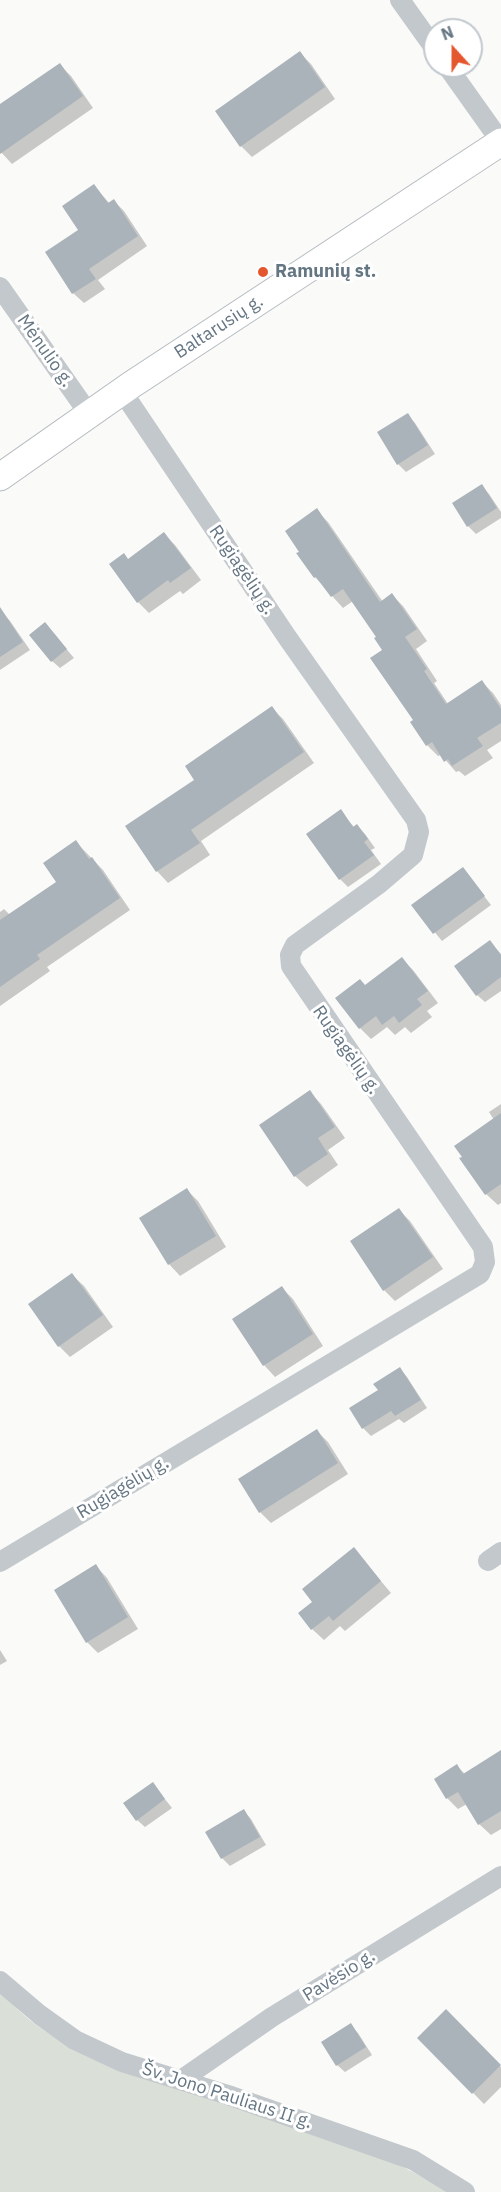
<!DOCTYPE html>
<html>
<head>
<meta charset="utf-8">
<style>
	body { margin:0 }
	#map { position:relative; width:501px; height:2192px; overflow:hidden; background:#fafaf8; font-family:"IBM Plex Sans",sans-serif }
	canvas { display:block }
	.north { position:absolute; left:423px; top:18px; width:60px; height:60px; box-sizing:border-box; background:#fff; border:2px solid #c1c8cd; border-radius:50%; rotate:339deg; font-size:16px; font-weight:700; line-height:24px; text-align:center; color:#657683 }
	.north::after { content:''; display:block; margin:auto; width:21px; height:27px; background:#e4572e; clip-path:polygon(50% 0,100% 100%,50% 72%,0 100%) }
</style>
</head>
<body>
<div id="map">
<canvas width="501" height="2192"></canvas>
<div class="north">N</div>
</div>
<script>
const ctx = document.querySelector('canvas').getContext('2d');
ctx.lineJoin = 'round';
function paint(path, color) { ctx.fillStyle = color; ctx.fill(path, 'evenodd'); }
function trace(path, color, width, dash) { ctx.strokeStyle = color; ctx.lineWidth = width; ctx.lineCap = dash ? 'butt' : 'round'; ctx.setLineDash(dash || []); ctx.stroke(path); }
function write(font, color, halo, rows, align = 'center') {
  ctx.font = font + ' "IBM Plex Sans",sans-serif'; ctx.lineWidth = 6; ctx.setLineDash([]); ctx.textBaseline = 'middle'; ctx.strokeStyle = halo; ctx.fillStyle = color; for (const [text, x, y, turn = 0] of rows) {
    ctx.save(); ctx.translate(x, y); ctx.rotate((+turn || 0) * Math.PI / 180); ctx.textAlign = isNaN(turn) ? turn : align; if (halo) ctx.strokeText(text, 0, 0); ctx.fillText(text, 0, 0); ctx.restore();
  }
}
const green = new Path2D(`
	M 0,1990 C 43,2044 103,2061 165,2082 C 210,2097 255,2112 300,2128 C 351,2145 401,2161 446,2192 L 0,2192 Z`);
const shadow = new Path2D(`
	M 300,53 L 311,64 L 335,99 L 252,157 L 241,146 Z
	M 60,65 L 71,76 L 93,108 L 12,164 L 0,151 L 0,106 Z
	M 94,186 L 110,204 L 114,201 L 124,211 L 147,246 L 98,280 L 105,289 L 84,303 L 73,293 L 80,231 Z
	M 407,415 L 415,423 L 435,454 L 406,472 L 398,464 Z
	M 482,486 L 489,494 L 501,512 L 501,518 L 476,534 L 468,526 Z
	M 316,510 L 328,522 L 383,602 L 392,595 L 403,606 L 427,641 L 416,649 L 437,681 L 434,683 L 448,704 L 482,682 L 493,693 L 501,705 L 501,741 L 487,750 L 493,758 L 465,776 L 459,771 L 456,772 L 441,755 L 438,756 L 427,745 L 412,722 L 416,720 L 385,650 L 378,637 L 353,601 L 343,608 L 315,577 Z
	M 164,534 L 175,545 L 201,580 L 183,594 L 180,591 L 149,613 L 138,602 L 111,564 L 128,560 Z
	M 3,613 L 10,621 L 30,650 L 0,670 L 0,615 Z
	M 52,632 L 74,658 L 60,668 L 52,661 Z
	M 272,708 L 283,719 L 314,763 L 201,841 L 210,855 L 168,883 L 157,871 L 127,827 L 196,780 Z
	M 340,811 L 355,828 L 357,826 L 365,834 L 375,848 L 371,850 L 381,864 L 348,887 L 340,879 Z
	M 76,842 L 103,870 L 130,910 L 47,967 L 50,971 L 0,1006 L 0,912 L 4,909 L 10,915 L 58,883 Z
	M 463,869 L 491,905 L 442,941 L 413,906 Z
	M 490,942 L 501,954 L 501,991 L 485,1002 L 477,995 Z
	M 402,959 L 413,970 L 438,1003 L 427,1011 L 432,1017 L 411,1033 L 405,1027 L 395,1035 L 387,1027 L 371,1039 L 360,1028 L 365,987 Z
	M 310,1092 L 321,1104 L 345,1138 L 328,1150 L 338,1165 L 307,1187 L 295,1176 Z
	M 501,1104 L 501,1203 L 498,1205 L 486,1194 L 462,1159 L 494,1120 L 489,1112 Z
	M 187,1190 L 198,1201 L 226,1247 L 180,1276 L 169,1264 Z
	M 399,1210 L 410,1221 L 443,1269 L 395,1301 L 384,1290 Z
	M 72,1275 L 84,1286 L 113,1327 L 70,1357 L 59,1346 Z
	M 282,1288 L 293,1299 L 323,1346 L 275,1377 L 264,1365 L 234,1319 Z
	M 400,1369 L 407,1377 L 427,1408 L 404,1423 L 399,1419 L 371,1436 L 364,1429 L 351,1409 L 380,1391 Z
	M 317,1431 L 328,1442 L 348,1474 L 271,1523 L 260,1512 Z
	M 354,1549 L 391,1593 L 345,1631 L 340,1626 L 324,1640 L 312,1629 L 314,1602 Z
	M 96,1566 L 107,1578 L 138,1629 L 98,1653 L 87,1642 Z
	M 0,1650 L 7,1661 L 0,1665 Z
	M 501,1752 L 501,1829 L 491,1835 L 479,1824 L 467,1804 L 458,1809 L 447,1798 L 457,1766 L 465,1774 Z
	M 153,1784 L 172,1808 L 145,1827 L 137,1820 Z
	M 244,1811 L 251,1819 L 266,1845 L 230,1866 L 222,1858 Z
	M 446,2011 L 501,2067 L 501,2087 L 484,2104 L 419,2038 Z
	M 350,2025 L 358,2033 L 372,2055 L 345,2072 L 337,2065 Z`);
const building = new Path2D(`
	M 300,51 L 325,87 L 240,147 L 215,111 Z
	M 60,63 L 83,96 L 0,154 L 0,104 Z
	M 94,184 L 108,203 L 114,199 L 138,236 L 89,269 L 96,279 L 72,294 L 45,252 L 78,230 L 62,206 Z
	M 408,413 L 428,445 L 397,465 L 377,432 Z
	M 482,484 L 497,508 L 467,527 L 452,503 Z
	M 317,508 L 380,602 L 392,593 L 417,629 L 405,637 L 427,669 L 424,671 L 446,704 L 482,680 L 501,709 L 501,723 L 477,738 L 483,746 L 452,766 L 448,759 L 444,762 L 432,742 L 426,746 L 410,722 L 413,720 L 370,658 L 382,650 L 374,638 L 376,637 L 343,589 L 331,597 L 316,577 L 314,578 L 296,553 L 299,552 L 285,531 Z
	M 164,532 L 191,568 L 170,583 L 168,580 L 137,603 L 109,564 L 124,553 L 128,559 Z
	M 0,607 L 23,642 L 0,657 Z
	M 45,622 L 67,649 L 51,662 L 29,635 Z
	M 272,706 L 304,752 L 191,830 L 200,843 L 156,872 L 125,826 L 194,780 L 185,766 Z
	M 341,809 L 353,827 L 357,824 L 368,839 L 364,842 L 374,855 L 339,880 L 306,834 Z
	M 76,840 L 89,859 L 92,857 L 120,898 L 37,955 L 40,959 L 0,987 L 0,920 L 56,882 L 43,863 Z
	M 463,867 L 485,896 L 433,934 L 411,905 Z
	M 490,940 L 501,955 L 501,977 L 476,996 L 454,966 Z
	M 402,957 L 428,991 L 417,999 L 422,1005 L 399,1023 L 394,1016 L 382,1025 L 376,1016 L 359,1029 L 335,998 L 360,979 L 365,985 Z
	M 310,1090 L 335,1127 L 318,1138 L 328,1154 L 294,1177 L 259,1125 Z
	M 501,1113 L 501,1184 L 485,1195 L 459,1158 L 462,1157 L 454,1146 Z
	M 187,1188 L 216,1236 L 168,1265 L 139,1218 Z
	M 399,1208 L 433,1257 L 383,1291 L 350,1241 Z
	M 72,1273 L 103,1315 L 58,1347 L 28,1304 Z
	M 282,1286 L 313,1334 L 263,1366 L 232,1319 Z
	M 400,1367 L 421,1400 L 395,1416 L 391,1411 L 362,1429 L 349,1408 L 378,1390 L 373,1384 Z
	M 317,1429 L 338,1463 L 259,1513 L 238,1479 Z
	M 354,1547 L 381,1581 L 333,1621 L 329,1616 L 311,1630 L 298,1613 L 312,1602 L 302,1589 Z
	M 96,1564 L 128,1617 L 86,1643 L 54,1590 Z
	M 501,1750 L 501,1811 L 478,1825 L 458,1792 L 446,1799 L 434,1779 L 457,1764 L 463,1774 Z
	M 153,1782 L 165,1799 L 136,1821 L 123,1803 Z
	M 244,1809 L 260,1837 L 221,1859 L 205,1832 Z
	M 446,2009 L 501,2065 L 472,2094 L 417,2038 Z
	M 351,2023 L 366,2047 L 336,2066 L 321,2042 Z`);
const minor = new Path2D(`
	M 400,0 L 435,49
	M 447,66 L 501,142
	M 0,287 L 89,414
	M 488,1561 L 501,1552
	M 0,1562 L 480,1274 L 485,1262 L 483,1247 L 291,966 L 290,955 L 295,945 L 379,884 L 413,855 L 419,832 L 416,820 L 287,637 L 122,391
	M 0,1981 L 40,2015 L 75,2040 L 122,2062 L 228,2095 L 413,2160 L 465,2192
	M 181,2080 L 272,2017 L 501,1876`);
const secondary = new Path2D(`
	M 0,477 L 131,385 L 501,142`);
const markers = [
	[263,272,6,"#e4572e"]
];
const poiNames = [
	["Ramunių st.",275,272]
];
const streetNames = [
	["Baltarusių g.",219,327,-33],
	["Mėnulio g.",45,351,55],
	["Rugiagėlių g.",242,570,56],
	["Rugiagėlių g.",346,1050,55],
	["Rugiagėlių g.",123,1488,-31],
	["Pavėsio g.",339,1976,-32],
	["Šv. Jono Pauliaus II g.",227,2096,18]
];
paint(green, '#dadfd7');
paint(shadow, '#0003');
paint(building, '#aab3b9');
trace(secondary, '#b3babf', 29);
trace(minor, '#c3c8cc', 20);
trace(secondary, '#fff', 27);
for (const [x, y, r, color] of markers) { const dot = new Path2D(); dot.arc(x, y, r, 0, 2 * Math.PI); ctx.fillStyle = color; ctx.fill(dot); trace(dot, '#fff', 2); }
write('bold 18px', '#657683', '#fff', poiNames, 'left');
write('18px', '#657683', '#fff', streetNames);
</script>
</body>
</html>
